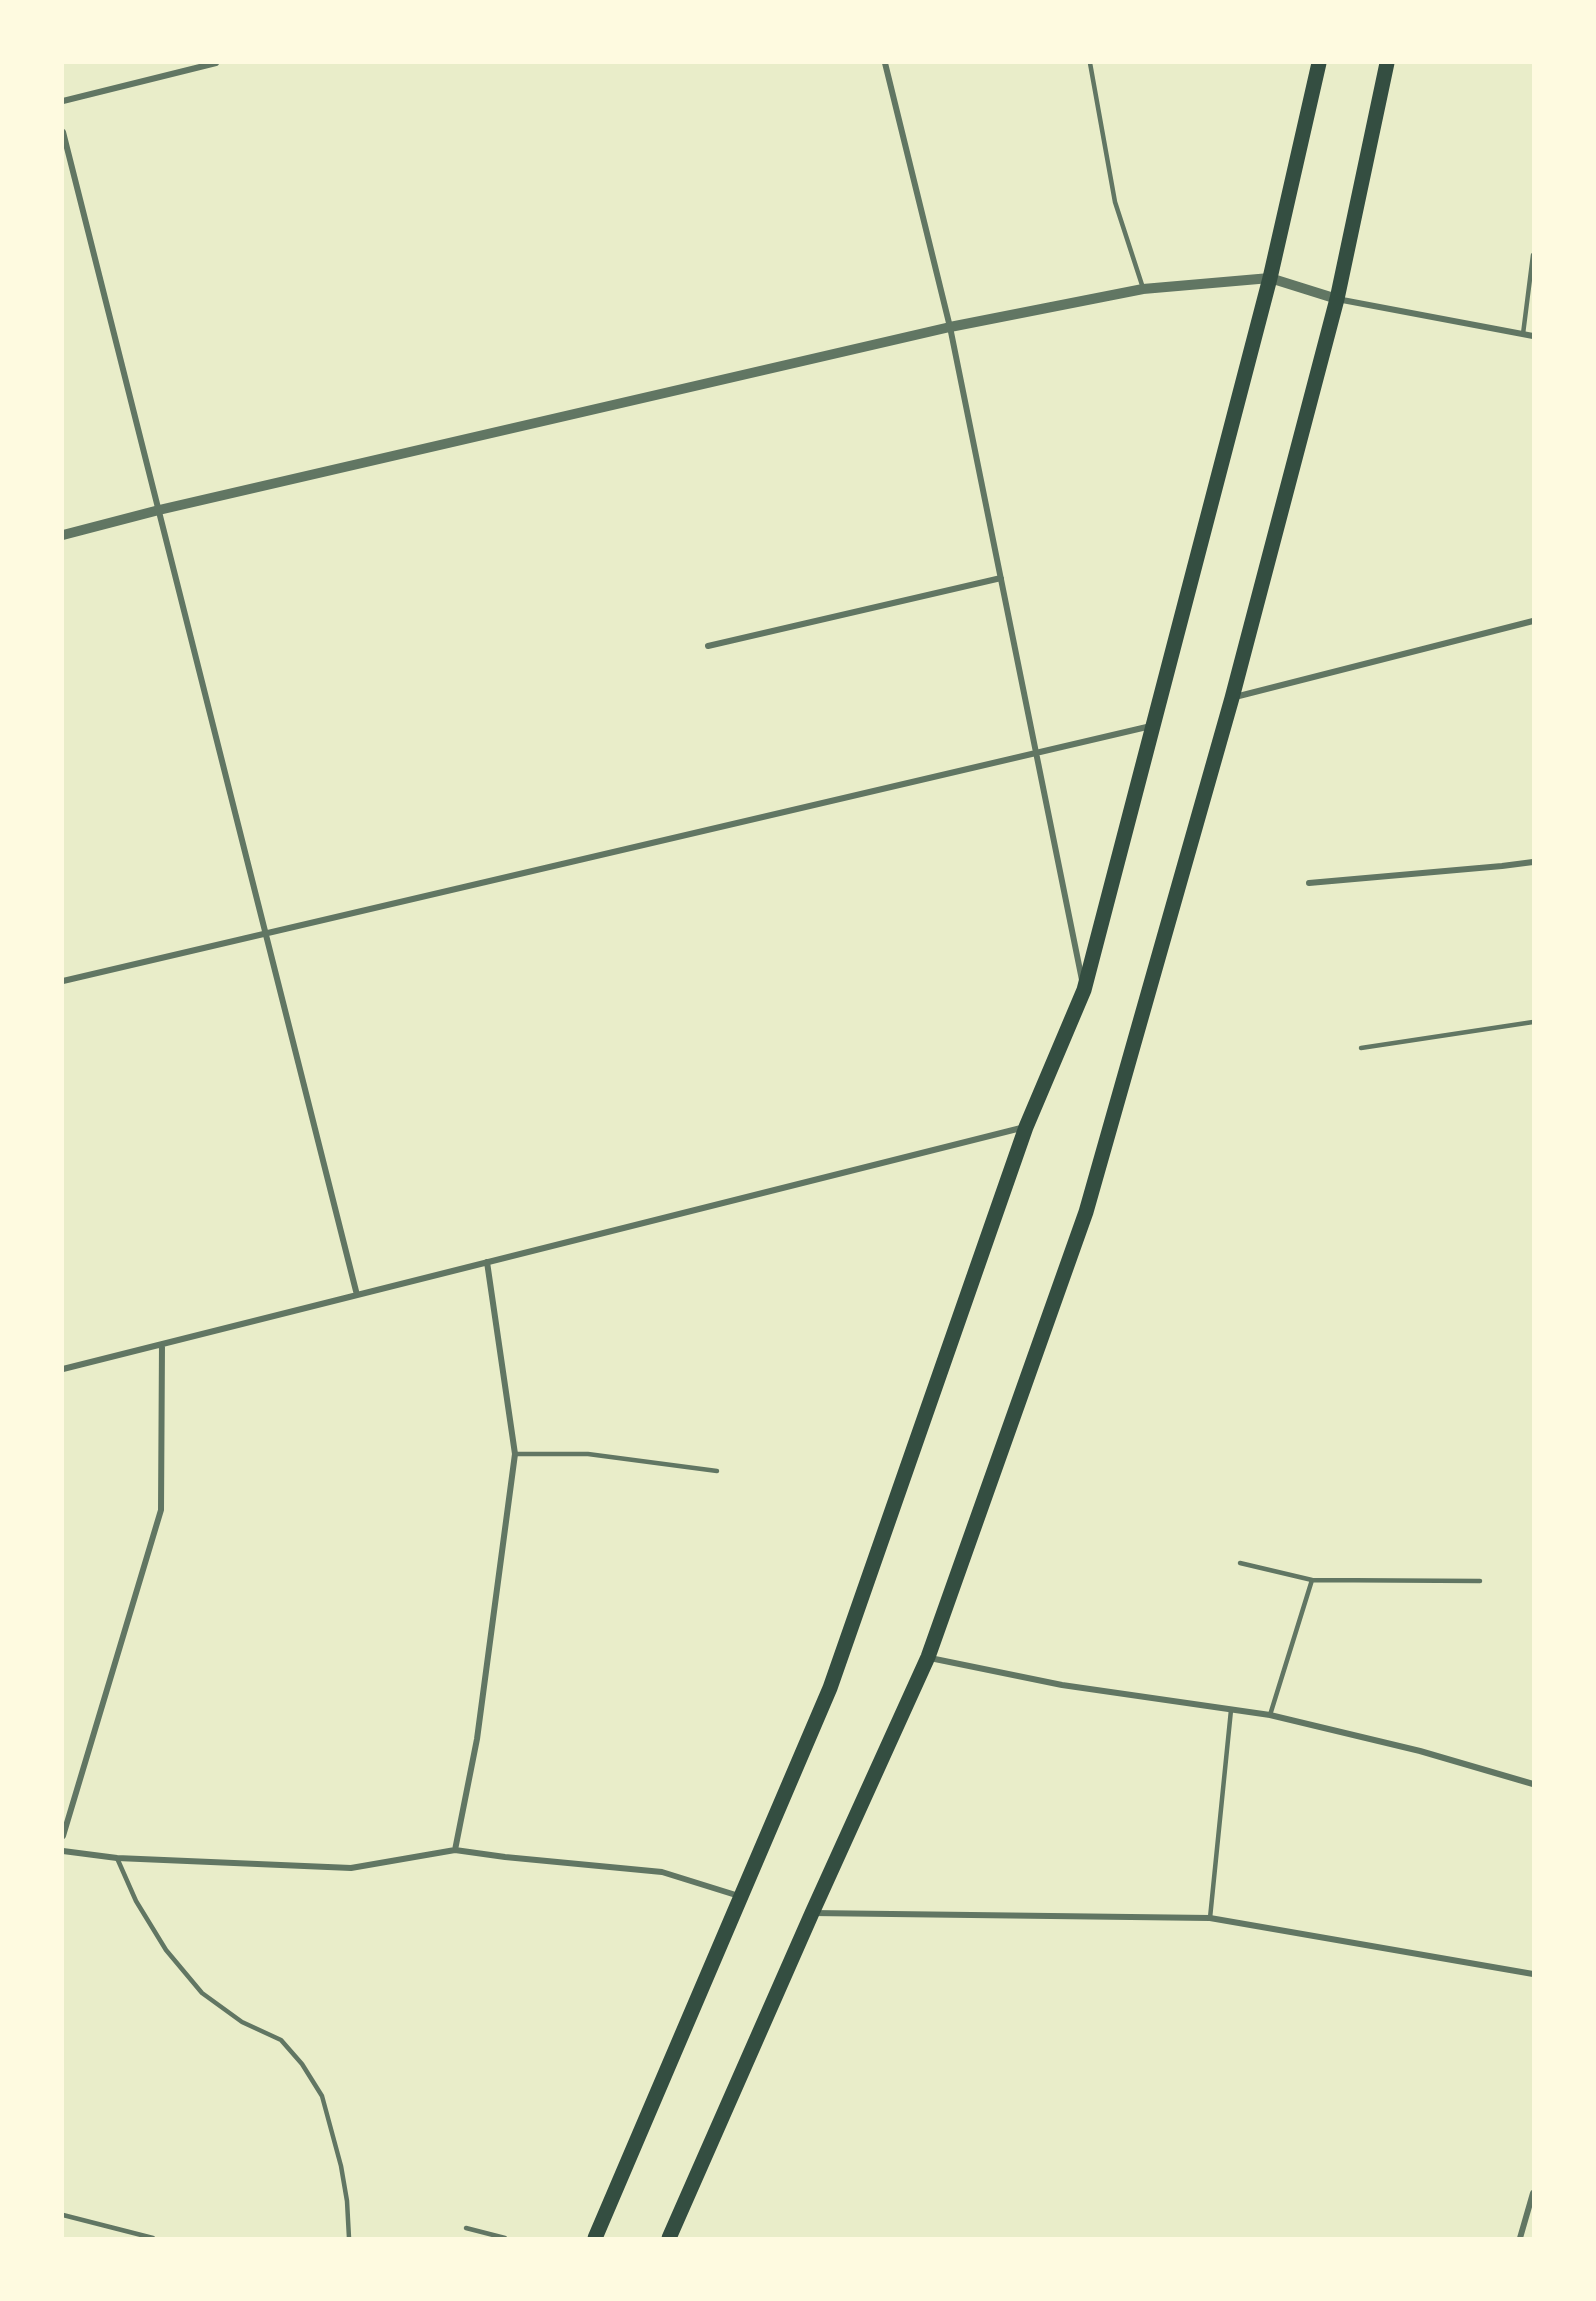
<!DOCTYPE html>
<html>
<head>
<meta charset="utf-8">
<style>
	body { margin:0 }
	#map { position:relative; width:1596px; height:2301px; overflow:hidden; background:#e9edc9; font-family:Ubuntu,sans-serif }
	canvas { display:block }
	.frame { position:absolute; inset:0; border:64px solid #fefae0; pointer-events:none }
</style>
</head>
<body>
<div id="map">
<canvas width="1596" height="2301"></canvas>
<div class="frame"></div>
</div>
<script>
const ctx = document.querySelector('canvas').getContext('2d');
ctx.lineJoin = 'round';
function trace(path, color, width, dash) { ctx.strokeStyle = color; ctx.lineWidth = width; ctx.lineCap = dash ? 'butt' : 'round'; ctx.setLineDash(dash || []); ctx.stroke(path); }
const service = new Path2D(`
	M 1090,63 L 1115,202 L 1143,288
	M 1523,334 L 1533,255
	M 1361,1048 L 1533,1022
	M 515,1454 L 588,1454 L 717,1471
	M 1240,1563 L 1312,1580
	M 1270,1715 L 1312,1580 L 1480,1581
	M 117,1858 L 136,1901 L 166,1950 L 202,1993 L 242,2022 L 281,2040 L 302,2064 L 322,2096 L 341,2166 L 347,2201 L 349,2238
	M 1210,1918 L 1231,1710
	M 63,2215 L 153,2238
	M 466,2228 L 505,2238`);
const minor = new Path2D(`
	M 885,63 L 950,327 L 1082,980
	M 63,101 L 216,63
	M 63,132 L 357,1295
	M 1337,299 L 1533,336
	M 708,646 L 1001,578
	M 1235,697 L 1533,621
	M 1309,883 L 1502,866 L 1533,862
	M 63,981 L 1151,726
	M 63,1369 L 1025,1127
	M 930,1658 L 1062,1685 L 1270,1715 L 1420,1751 L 1533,1784
	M 63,1836 L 161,1510 L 162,1344
	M 455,1850 L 477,1739 L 515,1454 L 487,1262
	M 63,1851 L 117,1858 L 351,1868 L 455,1850 L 505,1857 L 662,1872 L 739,1896
	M 812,1913 L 1210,1918 L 1533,1974
	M 1520,2238 L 1533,2193`);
const tertiary = new Path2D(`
	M 63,535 L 159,510 L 950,327 L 1143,289 L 1270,278 L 1337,299`);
const primary = new Path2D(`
	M 595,2238 L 830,1688 L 1026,1127 L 1084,990 L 1270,278 L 1319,63
	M 669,2238 L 812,1913 L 928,1657 L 1086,1212 L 1232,698 L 1337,299 L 1387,63`);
trace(service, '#617663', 4.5);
trace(minor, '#617663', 6);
trace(tertiary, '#617663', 10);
trace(primary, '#344e41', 15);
</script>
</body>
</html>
